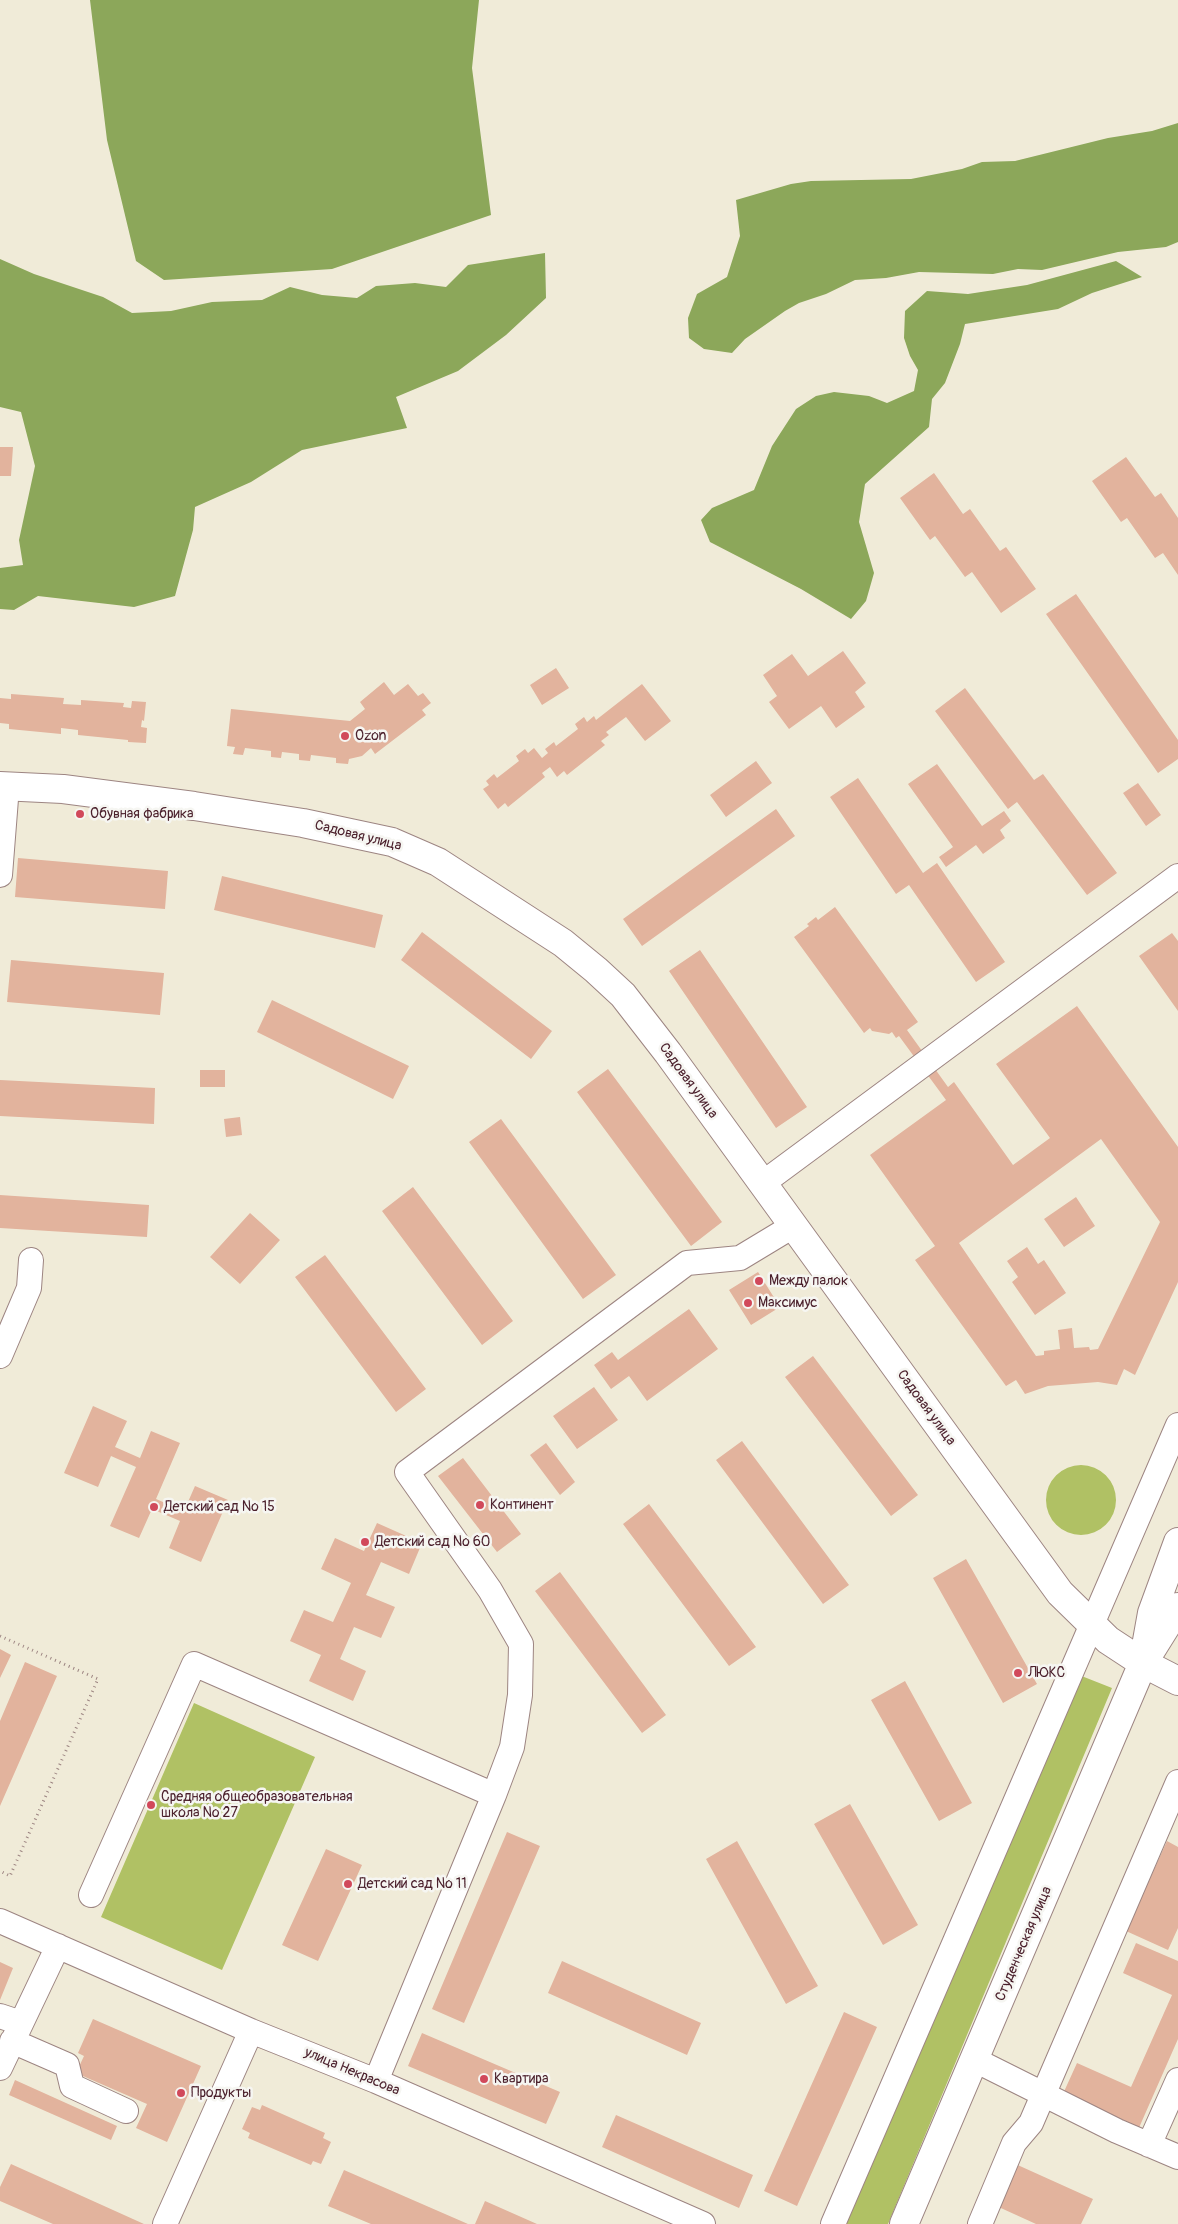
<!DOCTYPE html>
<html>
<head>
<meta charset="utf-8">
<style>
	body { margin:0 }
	canvas { display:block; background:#f0ebd8 }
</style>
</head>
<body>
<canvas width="1178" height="2224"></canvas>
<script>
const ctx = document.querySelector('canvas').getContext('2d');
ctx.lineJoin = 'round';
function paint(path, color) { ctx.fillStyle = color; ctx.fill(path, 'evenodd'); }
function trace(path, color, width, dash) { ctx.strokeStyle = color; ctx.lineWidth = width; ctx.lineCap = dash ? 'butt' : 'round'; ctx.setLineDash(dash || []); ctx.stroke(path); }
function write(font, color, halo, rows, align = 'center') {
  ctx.font = font + ' Pangolin,sans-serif'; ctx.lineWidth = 5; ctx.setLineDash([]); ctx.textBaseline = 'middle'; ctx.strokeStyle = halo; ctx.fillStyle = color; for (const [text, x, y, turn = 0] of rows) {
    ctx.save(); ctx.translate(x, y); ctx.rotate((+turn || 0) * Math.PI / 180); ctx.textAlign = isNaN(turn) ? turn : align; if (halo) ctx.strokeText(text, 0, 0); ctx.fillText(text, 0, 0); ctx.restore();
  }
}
const green = new Path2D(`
	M1046 1500a35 35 0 1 1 70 0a35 35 0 1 1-70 0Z
	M 1079,1675 L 1112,1688 L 888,2224 L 844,2224 Z
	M 194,1703 L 315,1757 L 222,1970 L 101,1917 Z`);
const forest = new Path2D(`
	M 90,0 L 479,0 L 472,68 L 491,215 L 332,269 L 164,280 L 136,261 L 107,140 Z
	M 1178,123 L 1178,242 L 1166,247 L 1118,252 L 1042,270 L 1018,269 L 993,274 L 919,272 L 886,278 L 855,280 L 826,294 L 799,303 L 785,311 L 745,339 L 732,353 L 704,349 L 689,338 L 688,318 L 697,294 L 727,277 L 740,236 L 736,200 L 791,184 L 811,181 L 911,179 L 962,169 L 982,162 L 1015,161 L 1108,138 L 1152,131 Z
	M 545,253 L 546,298 L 506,335 L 458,371 L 396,397 L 407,428 L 302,450 L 251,482 L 195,507 L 193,530 L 175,596 L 134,607 L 38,596 L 14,610 L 0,609 L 0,568 L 23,565 L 19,540 L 35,466 L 21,412 L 0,407 L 0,259 L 34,274 L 103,297 L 132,313 L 171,311 L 212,302 L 262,300 L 290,287 L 322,295 L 357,298 L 376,286 L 415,283 L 446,287 L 468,265 Z
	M 1116,261 L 1142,277 L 1092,293 L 1058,309 L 965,324 L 960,344 L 945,383 L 932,399 L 929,427 L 865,484 L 859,522 L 874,573 L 866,601 L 851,619 L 801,589 L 710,542 L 701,520 L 712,508 L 754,490 L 772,446 L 796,409 L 816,396 L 834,392 L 869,396 L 887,403 L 914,391 L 918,370 L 910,356 L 904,338 L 905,311 L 927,291 L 968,294 L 1027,285 Z`);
const building = new Path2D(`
	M 0,447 L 13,447 L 11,476 L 0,476 Z
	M 1126,457 L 1155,497 L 1161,493 L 1178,518 L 1178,575 L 1163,553 L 1155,558 L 1127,518 L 1121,522 L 1092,481 Z
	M 934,473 L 963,514 L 970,509 L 1000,551 L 1006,547 L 1036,589 L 1001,613 L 972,572 L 965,577 L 935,536 L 930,540 L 900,498 Z
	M 1076,594 L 1178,740 L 1178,759 L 1158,773 L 1046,614 Z
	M 843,651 L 866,683 L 855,692 L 865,707 L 836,728 L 821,706 L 789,729 L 769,702 L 777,696 L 763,675 L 792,654 L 808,676 Z
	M 556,668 L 569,688 L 542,705 L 530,685 Z
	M 384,682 L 394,695 L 408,684 L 418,696 L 423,693 L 431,703 L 422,710 L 426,715 L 375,754 L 371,748 L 362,756 L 349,759 L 348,764 L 336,763 L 336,758 L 311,755 L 310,761 L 299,760 L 299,754 L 282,752 L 281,758 L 271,757 L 271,751 L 245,748 L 243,755 L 233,754 L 235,747 L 227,746 L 231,709 L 350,721 L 365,709 L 360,702 Z
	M 642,684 L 671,721 L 645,741 L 626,717 L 606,732 L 609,735 L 601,741 L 605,745 L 567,775 L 564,771 L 557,777 L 550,767 L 542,773 L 545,777 L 508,807 L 505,803 L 498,809 L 483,789 L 489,785 L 486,781 L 494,774 L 497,778 L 519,761 L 516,756 L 525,749 L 528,753 L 534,748 L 542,758 L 548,753 L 545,749 L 554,742 L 556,746 L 578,729 L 575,724 L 584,717 L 587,722 L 594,716 L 596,720 Z
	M 965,688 L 1034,780 L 1043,774 L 1117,873 L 1087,895 L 1017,802 L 1008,809 L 935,711 Z
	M 11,694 L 64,698 L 63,704 L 81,705 L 81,700 L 124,703 L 123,707 L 131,708 L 132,701 L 146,702 L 144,721 L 142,720 L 141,727 L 147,728 L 146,743 L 128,742 L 128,740 L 78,735 L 78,730 L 61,728 L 61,734 L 9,729 L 9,724 L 0,723 L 0,698 L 11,699 Z
	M 756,761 L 772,783 L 726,817 L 710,795 Z
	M 937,764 L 982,826 L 1004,811 L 1011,821 L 1000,830 L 1005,838 L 983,854 L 976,845 L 946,867 L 939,857 L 953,847 L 908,784 Z
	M 858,778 L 923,873 L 937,863 L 1005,962 L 976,982 L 909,885 L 896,894 L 830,797 Z
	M 1138,783 L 1161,815 L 1146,826 L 1123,793 Z
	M 776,809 L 795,836 L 642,946 L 623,919 Z
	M 18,858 L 168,871 L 165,909 L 15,897 Z
	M 222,876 L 383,915 L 375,948 L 214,910 Z
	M 835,907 L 918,1022 L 907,1030 L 948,1087 L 954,1082 L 1013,1165 L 1050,1138 L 996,1064 L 1077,1006 L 1178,1147 L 1178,1282 L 1135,1375 L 1124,1369 L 1117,1385 L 1098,1382 L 1048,1386 L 1025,1394 L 1016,1380 L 1006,1386 L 915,1260 L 935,1246 L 870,1155 L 946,1100 L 899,1036 L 896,1038 L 892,1032 L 889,1034 L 872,1031 L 870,1028 L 864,1033 L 794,937 L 809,926 L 807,924 L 816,917 L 818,920 ZM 1101,1139 L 1160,1222 L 1098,1349 L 1090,1350 L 1089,1347 L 1074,1348 L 1072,1328 L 1058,1330 L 1060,1349 L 1044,1351 L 1044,1355 L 1036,1356 L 959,1243 Z
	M 422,932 L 552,1031 L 531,1059 L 401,960 Z
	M 1172,933 L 1178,941 L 1178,1011 L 1139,956 Z
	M 700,950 L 807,1107 L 776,1128 L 669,971 Z
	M 11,960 L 164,973 L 160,1015 L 7,1002 Z
	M 272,1000 L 409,1066 L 393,1099 L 257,1032 Z
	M 608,1069 L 722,1222 L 691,1246 L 577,1092 Z
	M 200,1070 L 225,1070 L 225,1087 L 200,1087 Z
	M 0,1080 L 155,1088 L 154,1124 L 0,1116 Z
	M 240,1117 L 242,1135 L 226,1137 L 224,1119 Z
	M 501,1119 L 616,1275 L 583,1299 L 469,1142 Z
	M 413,1187 L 513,1321 L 482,1345 L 382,1211 Z
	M 0,1195 L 149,1205 L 147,1237 L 0,1228 Z
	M 1076,1197 L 1095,1226 L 1064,1247 L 1044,1219 Z
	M 250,1213 L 280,1240 L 240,1284 L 210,1257 Z
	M 1027,1247 L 1038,1264 L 1044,1260 L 1066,1293 L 1035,1315 L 1012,1282 L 1018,1277 L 1007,1261 Z
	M 325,1255 L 426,1389 L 396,1412 L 295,1277 Z
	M 758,1272 L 780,1307 L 751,1325 L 729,1290 Z
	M 689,1309 L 718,1349 L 647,1401 L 629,1376 L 611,1389 L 594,1365 L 612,1352 L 618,1360 Z
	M 813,1356 L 918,1495 L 891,1516 L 785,1377 Z
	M 594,1387 L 618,1420 L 577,1449 L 553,1416 Z
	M 93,1406 L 127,1421 L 115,1447 L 140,1458 L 151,1431 L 180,1443 L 156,1499 L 184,1511 L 195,1486 L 228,1500 L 201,1562 L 169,1548 L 180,1521 L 152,1509 L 139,1538 L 110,1526 L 136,1467 L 111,1456 L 98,1487 L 64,1473 Z
	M 742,1441 L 849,1585 L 823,1604 L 716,1460 Z
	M 546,1443 L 575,1482 L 560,1495 L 530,1455 Z
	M 463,1458 L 521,1534 L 497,1552 L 438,1476 Z
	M 649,1504 L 756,1647 L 729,1666 L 623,1524 Z
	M 377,1523 L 422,1543 L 409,1574 L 381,1562 L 366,1595 L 395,1607 L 381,1638 L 354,1627 L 340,1659 L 366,1671 L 353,1701 L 309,1681 L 321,1655 L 290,1641 L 304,1610 L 333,1622 L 351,1583 L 321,1569 L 335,1538 L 364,1551 Z
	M 966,1559 L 1037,1684 L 1003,1703 L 933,1578 Z
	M 560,1572 L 666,1715 L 642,1733 L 535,1591 Z
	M 0,1649 L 11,1655 L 0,1678 Z
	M 25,1662 L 57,1676 L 0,1806 L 0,1721 Z
	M 905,1681 L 972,1803 L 939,1821 L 871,1700 Z
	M 850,1804 L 918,1925 L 883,1945 L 814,1824 Z
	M 507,1832 L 540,1846 L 464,2023 L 432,2009 Z
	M 737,1841 L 818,1986 L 786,2004 L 706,1859 Z
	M 1167,1841 L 1178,1847 L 1178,1928 L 1168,1950 L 1126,1931 Z
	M 326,1849 L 362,1865 L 318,1961 L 282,1945 Z
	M 1136,1943 L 1178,1961 L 1178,2039 L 1138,2130 L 1062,2096 L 1077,2063 L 1131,2087 L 1172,1995 L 1123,1973 Z
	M 562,1961 L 701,2023 L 687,2055 L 548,1993 Z
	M 0,1962 L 13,1968 L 0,2000 Z
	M 844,2012 L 877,2027 L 797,2206 L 764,2191 Z
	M 93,2019 L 201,2066 L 167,2142 L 136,2128 L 147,2104 L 76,2073 L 84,2056 L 78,2053 Z
	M 422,2033 L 560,2092 L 546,2124 L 408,2066 Z
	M 15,2080 L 117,2126 L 111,2140 L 9,2095 Z
	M 262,2105 L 325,2133 L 323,2138 L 331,2142 L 321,2164 L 313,2161 L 311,2165 L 248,2138 L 250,2133 L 242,2129 L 252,2107 L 260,2110 Z
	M 616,2115 L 753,2175 L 739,2208 L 602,2147 Z
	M 1011,2162 L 1093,2199 L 1081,2224 L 1036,2224 L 992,2204 Z
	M 11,2164 L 144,2224 L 53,2224 L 0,2201 L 0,2187 Z
	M 344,2170 L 468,2224 L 371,2224 L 328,2206 Z
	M 485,2201 L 537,2224 L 475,2224 Z`);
const path = new Path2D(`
	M 0,1636 L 98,1679 L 10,1876 L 0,1871`);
const minor = new Path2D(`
	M 0,875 L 7,786
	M 763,1183 L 1178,876
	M 0,1356 L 29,1288 L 31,1260
	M 91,1895 L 194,1664 L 494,1795
	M 0,1921 L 251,2031 L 376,2081 L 703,2224
	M 0,2016 L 21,2023
	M 12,2041 L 67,2065 L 72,2086 L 126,2111
	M 975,2060 L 1117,2131 L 1178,2157
	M 0,2068 L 58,1946
	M 376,2081 L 494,1795 L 512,1747 L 520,1695 L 521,1644 L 490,1590 L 407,1472 L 687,1263 L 740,1258 L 793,1226
	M 1149,2145 L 1178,2080
	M 165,2224 L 251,2031
	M 833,2224 L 1178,1425
	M 980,2224 L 1014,2143 L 1031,2123 L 1178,1782`);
const major = new Path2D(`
	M 0,786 L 63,789 L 194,806 L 303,823 L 392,842 L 438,862 L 563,943 L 596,970 L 623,995 L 668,1053 L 1060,1593 L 1108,1640 L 1143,1663 L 1178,1681
	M 1145,1652 L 1152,1613 L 1178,1542
	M 904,2224 L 1143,1663 L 1178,1607`);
const markers = [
	[345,736,5,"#d1495b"],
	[80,814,5,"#d1495b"],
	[759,1281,5,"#d1495b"],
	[748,1303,5,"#d1495b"],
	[480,1505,5,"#d1495b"],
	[154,1507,5,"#d1495b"],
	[365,1542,5,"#d1495b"],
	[1018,1673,5,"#d1495b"],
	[151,1805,5,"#d1495b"],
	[348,1884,5,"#d1495b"],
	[484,2079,5,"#d1495b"],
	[181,2093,5,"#d1495b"]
];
const poiNames = [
	["Ozon",355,736],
	["Обувная фабрика",90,814],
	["Между палок",769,1281],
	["Максимус",758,1303],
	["Континент",490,1505],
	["Детский сад № 15",164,1507],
	["Детский сад № 60",375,1542],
	["ЛЮКС",1028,1673],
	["Средняя общеобразовательная",161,1797],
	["школа № 27",161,1813],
	["Детский сад № 11",358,1884],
	["Квартира",494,2079],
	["Продукты",191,2093]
];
const streetNames = [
	["Садовая улица",358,836,14],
	["Садовая улица",688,1081,54],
	["Садовая улица",926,1408,54],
	["Студенческая улица",1024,1944,-67],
	["улица Некрасова",352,2072,23]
];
paint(green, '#b0c164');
paint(forest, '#8ca75a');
paint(building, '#e2b39d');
trace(minor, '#9d8582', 26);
trace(major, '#9d8582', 30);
trace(path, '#9d8582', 3, [1, 4]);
trace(minor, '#fff', 24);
trace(major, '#fff', 28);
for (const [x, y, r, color] of markers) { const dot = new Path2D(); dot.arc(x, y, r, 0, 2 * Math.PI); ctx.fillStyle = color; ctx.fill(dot); trace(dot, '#f6f6f2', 2); }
write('14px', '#4a1f2b', '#f6f6f2', poiNames, 'left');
write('14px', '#4a1f2b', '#f6f6f2', streetNames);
</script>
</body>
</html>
